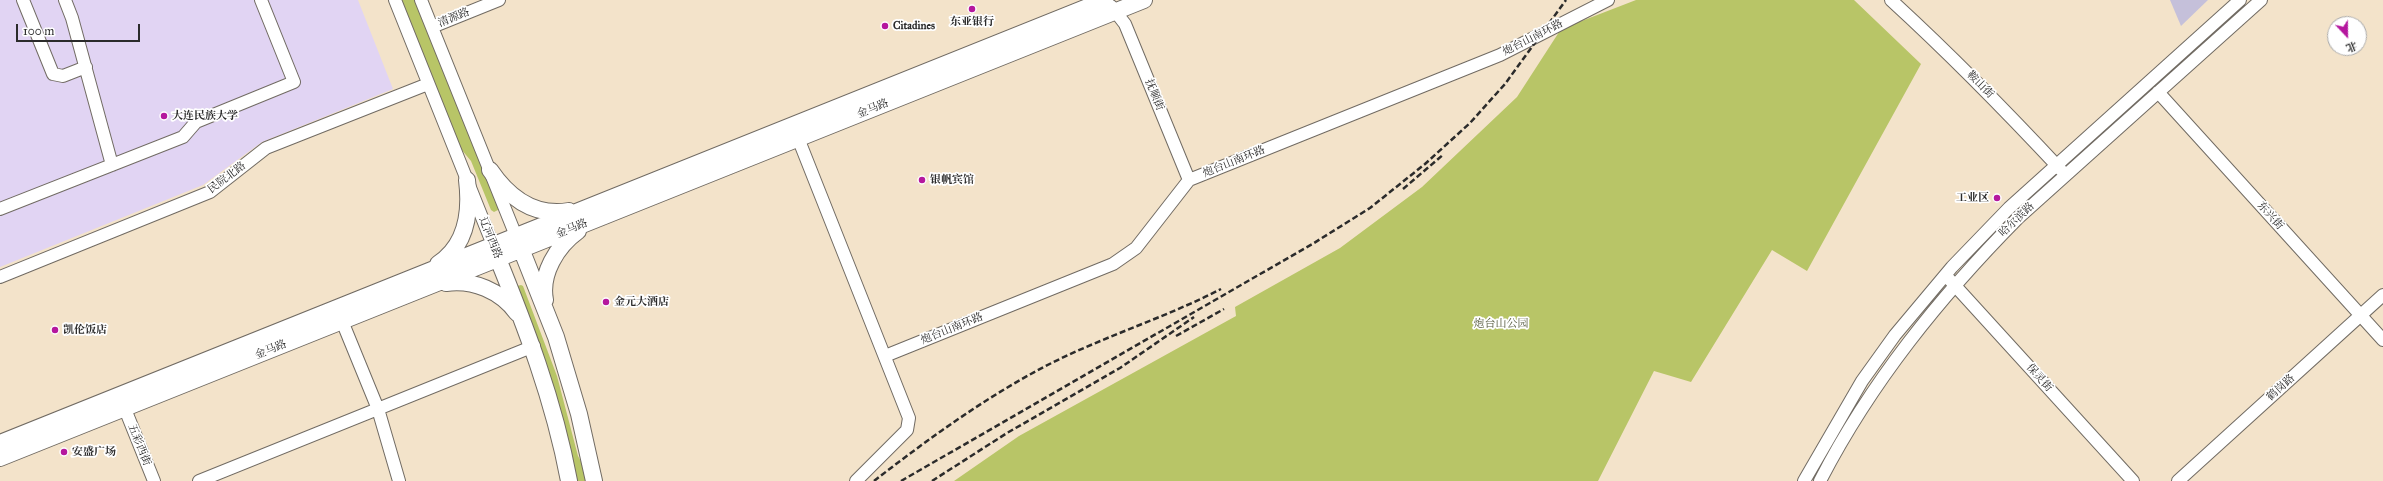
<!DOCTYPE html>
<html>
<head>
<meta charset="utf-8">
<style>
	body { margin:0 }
	#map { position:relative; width:2383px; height:481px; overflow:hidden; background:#f3e3ca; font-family:"IM FELL Great Primer","Noto Serif SC",serif }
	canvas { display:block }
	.north { position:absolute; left:2327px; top:16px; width:40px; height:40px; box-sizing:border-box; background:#fff; border:1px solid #aaa; border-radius:50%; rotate:158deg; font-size:11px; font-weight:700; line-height:16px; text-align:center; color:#2b2b2b }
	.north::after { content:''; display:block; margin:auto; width:14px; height:18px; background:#b5179e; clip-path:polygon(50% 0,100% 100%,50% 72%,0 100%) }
	.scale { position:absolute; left:16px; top:24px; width:124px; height:18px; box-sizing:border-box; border:2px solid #2b2b2b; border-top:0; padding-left:5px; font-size:12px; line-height:14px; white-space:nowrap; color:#2b2b2b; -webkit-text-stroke:3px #fff; paint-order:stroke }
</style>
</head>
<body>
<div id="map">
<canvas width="2383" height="481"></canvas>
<div class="north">北</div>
<div class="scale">100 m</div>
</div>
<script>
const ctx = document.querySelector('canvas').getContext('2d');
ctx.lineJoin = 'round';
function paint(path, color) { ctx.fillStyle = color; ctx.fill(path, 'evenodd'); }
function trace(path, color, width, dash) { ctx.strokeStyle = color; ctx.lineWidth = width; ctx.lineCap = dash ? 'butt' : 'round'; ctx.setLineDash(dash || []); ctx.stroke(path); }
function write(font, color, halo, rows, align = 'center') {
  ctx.font = font + ' "IM FELL Great Primer","Noto Serif SC",serif'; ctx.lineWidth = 3.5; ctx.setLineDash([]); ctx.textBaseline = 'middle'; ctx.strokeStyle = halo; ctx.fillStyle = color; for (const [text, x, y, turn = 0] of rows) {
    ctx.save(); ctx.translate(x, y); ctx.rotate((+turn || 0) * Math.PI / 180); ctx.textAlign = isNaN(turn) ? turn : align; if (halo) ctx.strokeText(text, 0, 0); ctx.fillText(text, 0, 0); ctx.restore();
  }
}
const built = new Path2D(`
	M 0,0 L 358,0 L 393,89 L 262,142 L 203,185 L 0,267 Z`);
const industrial = new Path2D(`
	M 2170,0 L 2208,0 L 2181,26 Z`);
const green = new Path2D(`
	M 401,0 L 416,0 L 499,207 L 498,210 L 494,212 L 491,210 L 471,161 L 461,149 Z
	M 1636,0 L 1854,0 L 1921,64 L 1807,271 L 1772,250 L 1691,382 L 1654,371 L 1598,481 L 954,481 L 1019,436 L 1236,316 L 1235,307 L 1340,248 L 1422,187 L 1517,97 L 1561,29 Z
	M 521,285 L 523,286 L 557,376 L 578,456 L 584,467 L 588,481 L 574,481 L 517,286 Z`);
const minor = new Path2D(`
	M 23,0 L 53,74 L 63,76 L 86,67
	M 65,0 L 72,18 L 112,165
	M 395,0 L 493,245
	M 421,0 L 516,236
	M 1891,0 C 1950,54 2006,111 2061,170
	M 1111,6 L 1125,24 L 1189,180
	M 432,27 L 499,0
	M 2158,92 L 2383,340
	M 798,138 L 909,418 L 907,430 L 856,481
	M 0,209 L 183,137 L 196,122 L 294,82 L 261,0
	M 0,277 L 210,192 L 266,148 L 428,84
	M 1949,279 L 2133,481
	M 342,321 L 378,409 L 399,481
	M 885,356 L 1113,264 L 1136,248 L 1189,180 L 1500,55 L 1608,0
	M 125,409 L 154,481
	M 199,481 L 534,346
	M 1804,481 L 1862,381 L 1895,335 L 1952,267 L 2009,208 L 2240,0
	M 1820,481 C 1871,382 1940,297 2018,218 L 2261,0
	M 2178,481 L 2383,295`);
const major = new Path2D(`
	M 490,170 C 509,198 534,217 569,211
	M 518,241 L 556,337 L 579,414 L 594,481
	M 494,249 C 525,325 554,400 569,481
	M 438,264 C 467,245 471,212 467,180
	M 446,283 C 473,279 501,291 517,313
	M 545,300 C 540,274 557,246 578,231
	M 0,443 L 1105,0
	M 0,458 L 1144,0`);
const rail = new Path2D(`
	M 1403,189 L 1444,154
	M 1176,336 L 1224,309
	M 874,481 C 923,443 975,405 1029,375 C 1091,340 1159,321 1221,289
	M 901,481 L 1314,243 L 1370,208 L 1425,164 L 1470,123 L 1505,84 L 1566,0
	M 932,481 L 1007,433 L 1120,368 L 1194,317`);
const markers = [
	[972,9,4,"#b5179e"],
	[885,26,4,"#b5179e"],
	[164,116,4,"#b5179e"],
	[922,180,4,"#b5179e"],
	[1997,198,4,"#b5179e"],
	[606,302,4,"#b5179e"],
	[55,330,4,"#b5179e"],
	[64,452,4,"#b5179e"]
];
const streetNames = [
	["清源路",454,18,-22],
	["炮台山南环路",1533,38,-27],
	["鞍山街",1980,85,45],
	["抚顺街",1154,95,68],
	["金马路",873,109,-22],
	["炮台山南环路",1234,162,-22],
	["民院北路",227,178,-37],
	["东兴街",2270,216,48],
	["哈尔滨路",2017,220,-44],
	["金马路",572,229,-22],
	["辽河西路",490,238,68],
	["炮台山南环路",952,329,-22],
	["金马路",271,350,-22],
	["保灵街",2039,378,48],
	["鹤岗路",2281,388,-42],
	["五彩西街",139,445,68]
];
const poiNames = [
	["东亚银行",972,22,"center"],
	["Citadines",893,26],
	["大连民族大学",172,116],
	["银帆宾馆",930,180],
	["工业区",1989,198,"right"],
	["金元大酒店",614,302],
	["凯伦饭店",63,330],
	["安盛广场",72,452]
];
const parkNames = [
	["炮台山公园",1501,324]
];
paint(built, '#e1d4f3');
paint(industrial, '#c5c0da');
paint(green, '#b8c567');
trace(minor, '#716b63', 14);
trace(major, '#716b63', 18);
trace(minor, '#fff', 12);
trace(major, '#fff', 16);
trace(rail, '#2b2b2b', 2.5, [6, 3]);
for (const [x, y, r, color] of markers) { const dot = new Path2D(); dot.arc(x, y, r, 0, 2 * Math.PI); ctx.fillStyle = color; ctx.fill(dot); trace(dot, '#fff', 1.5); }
write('11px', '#2b2b2b', '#fff', streetNames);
write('bold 11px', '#2b2b2b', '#fff', poiNames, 'left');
write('11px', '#55593d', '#fff', parkNames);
</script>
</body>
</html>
